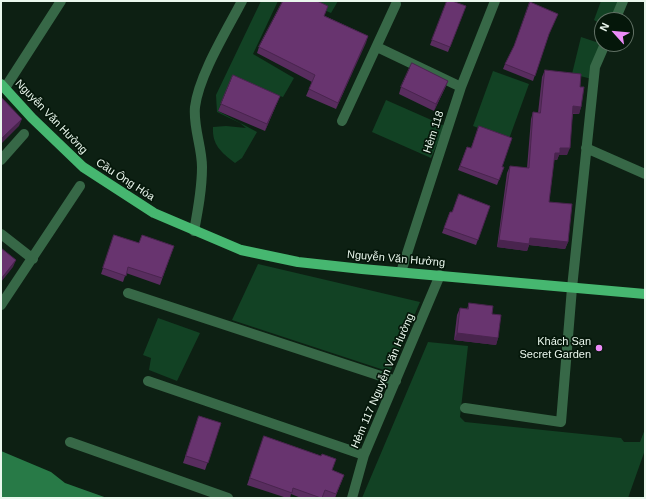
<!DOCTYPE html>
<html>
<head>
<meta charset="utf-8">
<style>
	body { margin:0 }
	#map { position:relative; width:646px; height:499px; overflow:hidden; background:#0d2013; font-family:Helvetica,sans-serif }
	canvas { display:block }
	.frame { position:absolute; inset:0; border:2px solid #eaf7ed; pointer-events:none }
	.north { position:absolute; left:594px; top:12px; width:40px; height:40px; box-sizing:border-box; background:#05170a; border:1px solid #617165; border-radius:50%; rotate:297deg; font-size:11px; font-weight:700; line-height:16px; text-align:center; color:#eaf7ed }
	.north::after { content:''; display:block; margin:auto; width:14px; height:18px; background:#ed8cf9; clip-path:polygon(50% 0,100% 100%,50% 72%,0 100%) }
</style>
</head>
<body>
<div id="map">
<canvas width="646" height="499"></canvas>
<div class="frame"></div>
<div class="north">N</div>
</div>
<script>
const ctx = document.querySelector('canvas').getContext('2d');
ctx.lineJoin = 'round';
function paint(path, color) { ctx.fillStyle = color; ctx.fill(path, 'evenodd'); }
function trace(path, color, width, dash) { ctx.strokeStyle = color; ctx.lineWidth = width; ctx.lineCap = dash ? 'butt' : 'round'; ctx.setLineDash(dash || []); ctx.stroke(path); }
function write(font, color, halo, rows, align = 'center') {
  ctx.font = font + ' Helvetica,sans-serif'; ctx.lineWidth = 3.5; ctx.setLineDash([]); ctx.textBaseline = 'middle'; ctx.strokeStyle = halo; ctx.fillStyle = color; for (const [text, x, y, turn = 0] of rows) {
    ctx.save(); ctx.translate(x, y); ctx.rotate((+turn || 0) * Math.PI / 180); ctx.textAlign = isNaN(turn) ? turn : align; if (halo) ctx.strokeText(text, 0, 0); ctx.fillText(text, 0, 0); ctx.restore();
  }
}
const green = new Path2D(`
	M 261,1 L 278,1 L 253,54 L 294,78 L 283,97 L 231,80 L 218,111 L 257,132 L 242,158 L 235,163 C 221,152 212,145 213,127 L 226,126 L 246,128 L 240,123 L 217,112 L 216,95 Z
	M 304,1 L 338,1 L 331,13 Z
	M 601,1 L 621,1 L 613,20 L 602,20 L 602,25 L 594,20 Z
	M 602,29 L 602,44 L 592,79 L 572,74 L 581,37 L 596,42 Z
	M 493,71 L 529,84 L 509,139 L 473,126 Z
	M 386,100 L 445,126 L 431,158 L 372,132 Z
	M 258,264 L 420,302 L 390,372 L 232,320 Z
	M 158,318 L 200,333 L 177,381 L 149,370 L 151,358 L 143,355 Z
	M 428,342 L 468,346 L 460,417 L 465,422 L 621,438 L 624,442 L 640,442 L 645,429 L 645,450 L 628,498 L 362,498 Z`);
const water = new Path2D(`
	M 1,451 L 51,472 L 65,483 L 107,498 L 1,498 Z`);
const minor = new Path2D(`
	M 615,20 L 623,1
	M 377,47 L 461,87
	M 5,88 L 61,1
	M 342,121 L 396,4
	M 586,148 L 645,174
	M 1,160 L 24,134
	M 194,231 C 198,210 202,189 202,167 C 202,147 193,127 195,107 C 199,75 227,30 242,1
	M 1,234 L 33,259
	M 401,272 L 461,87 L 495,1
	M 128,293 L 396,381
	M 1,305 L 80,186
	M 148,381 L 364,455
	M 465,408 L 561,422 L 572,288 L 595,67 L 605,44
	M 70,442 L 228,498
	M 352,498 L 364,455 L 440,275`);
const major = new Path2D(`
	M 1,84 L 32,118 L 83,167 L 154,213 L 241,250 L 298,262 L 362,269 L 645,294`);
const wall = new Path2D(`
	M 447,1 L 466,6 L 448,52 L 430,45 Z
	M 558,14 L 547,38 L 533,81 L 503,69 L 505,64 Z
	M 325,16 L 368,36 L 336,109 L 306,96 L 312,82 L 257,53 L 259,47 Z
	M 545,70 L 580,87 L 581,107 L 579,114 L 573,114 L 567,155 L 559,155 L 557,160 L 554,160 L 549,202 L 568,242 L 565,249 L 529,245 L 527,251 L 497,247 L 507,173 L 510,166 L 527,168 L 531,119 L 533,112 L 538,113 L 542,77 Z
	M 448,81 L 445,88 L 434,111 L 399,94 L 401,87 Z
	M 280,96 L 265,131 L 218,111 L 221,104 Z
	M 467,147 L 502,167 L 504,167 L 497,185 L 458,170 Z
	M 490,206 L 476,245 L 442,233 L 450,212 L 452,212 Z
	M 114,235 L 139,243 L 174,246 L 160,285 L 126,273 L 123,282 L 101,274 Z
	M 469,303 L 492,314 L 498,338 L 496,345 L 454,340 L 457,315 L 460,308 L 467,309 Z
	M 199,416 L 221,423 L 205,470 L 183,463 Z
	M 264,436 L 321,456 L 332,470 L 344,475 L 335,498 L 327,498 L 323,497 L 323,498 L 301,498 L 291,494 L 290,498 L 287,498 L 247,485 Z`);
const shadedWall = new Path2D(`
	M 368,36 L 366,43 L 336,109 L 338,103 Z
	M 448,81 L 445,88 L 434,111 L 436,104 Z
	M 280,96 L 265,131 L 267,124 Z
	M 573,106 L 581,107 L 579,114 L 571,113 Z
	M 22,119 L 19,126 L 1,144 L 1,139 Z
	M 560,148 L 570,148 L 567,155 L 559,155 L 557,160 L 552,160 L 555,153 Z
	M 530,238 L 568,242 L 565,249 L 529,245 L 527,251 L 497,247 L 499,240 Z
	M 16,260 L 13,267 L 1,282 L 1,279 Z
	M 457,333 L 498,338 L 496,345 L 454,340 Z`);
const building = new Path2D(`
	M 283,1 L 317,1 L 328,6 L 324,16 L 368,36 L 338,103 L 309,89 L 315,75 L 259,47 Z
	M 447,1 L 452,1 L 466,6 L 450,47 L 432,40 Z
	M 530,2 L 558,14 L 549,34 L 535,76 L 505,64 L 514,46 Z
	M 412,63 L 448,81 L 436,104 L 401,87 Z
	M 545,70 L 581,74 L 580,87 L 584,87 L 581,107 L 573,106 L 570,148 L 560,148 L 560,153 L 555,153 L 549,202 L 572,204 L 568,242 L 530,238 L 529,244 L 499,240 L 510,166 L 529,168 L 533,112 L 540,113 Z
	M 233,75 L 280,96 L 267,124 L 221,104 Z
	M 1,97 L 22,119 L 1,139 Z
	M 479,126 L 512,138 L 502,167 L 504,167 L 499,180 L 460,166 L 467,147 L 471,148 Z
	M 459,194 L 490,206 L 478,240 L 444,228 L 450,212 L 452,212 Z
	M 114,235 L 139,243 L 142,235 L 174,246 L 162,278 L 128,267 L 126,276 L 103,268 Z
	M 1,248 L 16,260 L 1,279 Z
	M 469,303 L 493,306 L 492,314 L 501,315 L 498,338 L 457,333 L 460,308 L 468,309 Z
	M 199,416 L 221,423 L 208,463 L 186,456 Z
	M 264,436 L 321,456 L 322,454 L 336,459 L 332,470 L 344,475 L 336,494 L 325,490 L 322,498 L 321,498 L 293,488 L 292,493 L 250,478 Z`);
const markers = [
	[599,348,4,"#ed8cf9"]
];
const streetNames = [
	["Nguyễn Văn Hưởng",51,117,46],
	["Hẻm 118",434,132,-72],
	["Cầu Ông Hóa",125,180,33],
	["Nguyễn Văn Hưởng",396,259,5],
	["Hẻm 117 Nguyễn Văn Hưởng",383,381,-67]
];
const poiNames = [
	["Khách Sạn",591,342],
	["Secret Garden",591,355]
];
paint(green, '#124224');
paint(water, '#287a47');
trace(minor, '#376847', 10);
trace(major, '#46b770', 10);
paint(wall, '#592d5f');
paint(shadedWall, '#49244e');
paint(building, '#68346f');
trace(building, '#49244e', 1);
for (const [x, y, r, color] of markers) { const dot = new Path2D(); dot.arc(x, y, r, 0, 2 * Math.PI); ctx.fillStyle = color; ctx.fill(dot); trace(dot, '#05170a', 1.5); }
write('11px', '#eaf7ed', '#05170a', streetNames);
write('11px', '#eaf7ed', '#05170a', poiNames, 'right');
</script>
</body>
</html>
